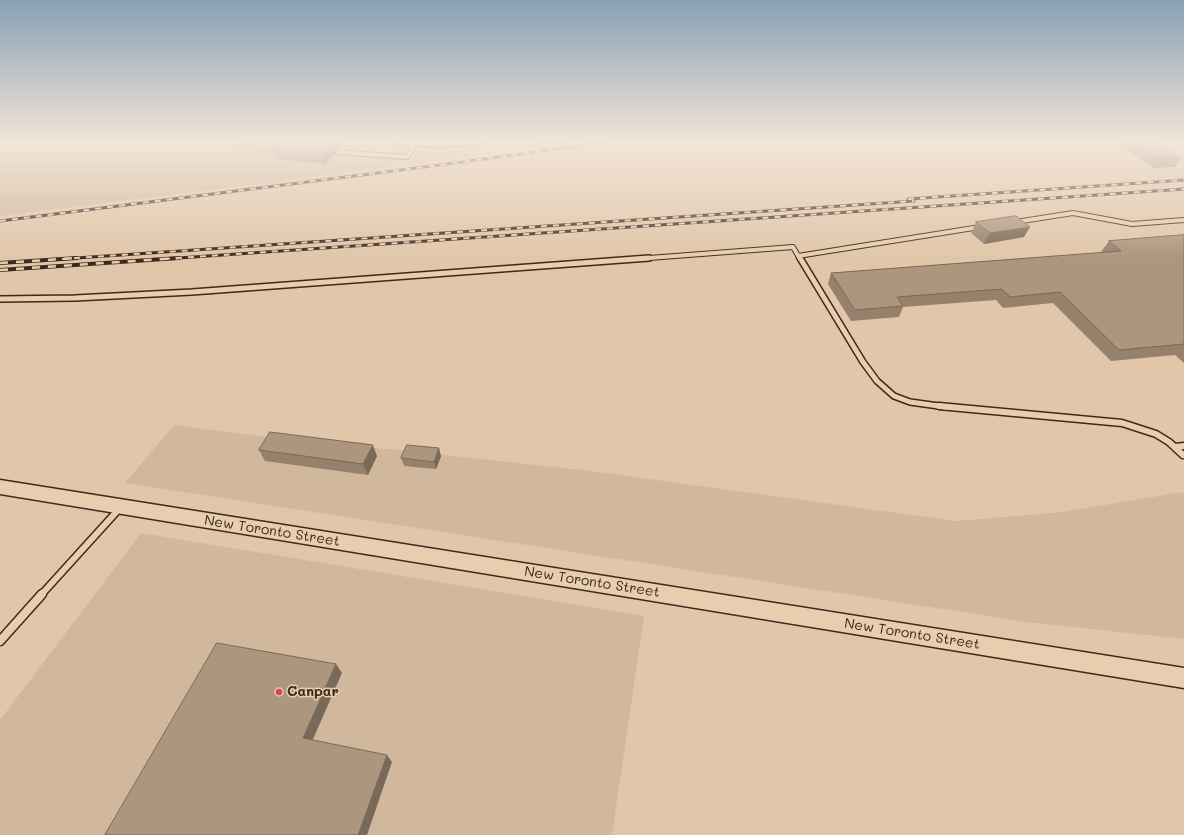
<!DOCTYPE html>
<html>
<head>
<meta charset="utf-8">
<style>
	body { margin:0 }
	canvas { display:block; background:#e1c6a9 }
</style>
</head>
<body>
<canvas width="1184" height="835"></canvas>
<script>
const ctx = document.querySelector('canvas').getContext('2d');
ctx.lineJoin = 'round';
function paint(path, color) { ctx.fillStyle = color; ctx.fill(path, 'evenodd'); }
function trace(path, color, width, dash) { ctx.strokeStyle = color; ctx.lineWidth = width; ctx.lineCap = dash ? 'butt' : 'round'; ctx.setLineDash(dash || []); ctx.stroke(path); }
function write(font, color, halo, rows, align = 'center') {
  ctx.font = font + ' Mali,sans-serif'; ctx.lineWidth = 3; ctx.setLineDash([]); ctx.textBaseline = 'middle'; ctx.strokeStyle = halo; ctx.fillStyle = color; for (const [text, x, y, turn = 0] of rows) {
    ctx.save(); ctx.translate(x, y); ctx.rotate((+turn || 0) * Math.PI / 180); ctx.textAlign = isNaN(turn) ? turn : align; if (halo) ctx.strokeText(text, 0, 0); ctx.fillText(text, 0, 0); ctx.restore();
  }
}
const built = new Path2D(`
	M 0,142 L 566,142 L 423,163 L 0,216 Z
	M 174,425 L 328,445 L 390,449 L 591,471 L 956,521 L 1063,512 L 1183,492 L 1184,495 L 1184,639 L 1027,622 L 125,483 Z
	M 141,533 L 644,616 L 612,835 L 0,835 L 0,720 Z`);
const laneFar3 = new Path2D(`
	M 338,152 L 407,157 L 417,143
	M 1016,222 L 1073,213 L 1132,224 L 1184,220
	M 798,256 L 980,227
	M 636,259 L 793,247 L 800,259`);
const laneFar2 = new Path2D(`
	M 800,258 L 863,362 L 877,381 L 894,396 L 910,402 L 946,407
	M 0,299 L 75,298 L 192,292 L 649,258`);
const laneFar1 = new Path2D(`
	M 939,406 L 1122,423 L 1156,434 L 1169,442 L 1183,455
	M 1175,447 L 1184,446
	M 41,595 L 120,508`);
const lane = new Path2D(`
	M 0,641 L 42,594`);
const secondary = new Path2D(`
	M 395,142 L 482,142 L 477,145 L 439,147 L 400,145 Z
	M 0,480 L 1184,668 L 1184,688 L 0,494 Z`);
const railFar1 = new Path2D(`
	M 537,142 L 565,143
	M 908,199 L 1184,180
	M 0,221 L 440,165 L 607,142
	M 62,259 L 914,201
	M 164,259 L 1184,189`);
const rail = new Path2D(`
	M 0,263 L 77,258
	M 0,270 L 179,258`);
const wall = new Path2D(`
	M 236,142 L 339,142 L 341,147 L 335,150 L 335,153 L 325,164 L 277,159 L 274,152 L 239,150 Z
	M 1114,142 L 1156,142 L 1181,158 L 1175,167 L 1154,168 Z
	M 976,222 L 1024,237 L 984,244 L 971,233 Z
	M 1184,235 L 1184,363 L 1175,355 L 1111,361 L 1053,303 L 1003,308 L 996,300 L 903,307 L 899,317 L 851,321 L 828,284 L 831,273 L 1103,253 L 1101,252 L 1109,241 Z
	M 259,450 L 377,456 L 368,475 L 265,461 Z
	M 441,456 L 436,469 L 404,466 L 401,458 Z`);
const shadedWall = new Path2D(`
	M 332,142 L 339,142 L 341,147 L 335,150 L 335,153 L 325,164 L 321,154 Z
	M 1030,227 L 1024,237 L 984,244 L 990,233 Z
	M 373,445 L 377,456 L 368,475 L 363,464 Z
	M 439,448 L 441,456 L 436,469 L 434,462 Z
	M 336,664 L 342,673 L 310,746 L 303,738 Z
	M 387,755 L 392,762 L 367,835 L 358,835 Z`);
const building = new Path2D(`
	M 263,142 L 332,142 L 332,143 L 321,154 L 273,149 L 279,143 Z
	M 1132,142 L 1156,142 L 1181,158 L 1160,159 Z
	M 1016,216 L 1030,227 L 990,233 L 976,222 Z
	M 1184,235 L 1184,344 L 1119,350 L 1060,292 L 1010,297 L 1002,289 L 897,297 L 903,306 L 855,310 L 831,273 L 1121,251 L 1109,241 Z
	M 270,432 L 373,445 L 363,464 L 259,450 Z
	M 407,445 L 439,448 L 434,462 L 401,458 Z
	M 217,643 L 336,664 L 303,738 L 387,755 L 358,835 L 105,835 Z`);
const markers = [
	[279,692,4,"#d1495b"]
];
const nearStreetnames = [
	["New Toronto Street",272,531,9],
	["New Toronto Street",592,582,9],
	["New Toronto Street",912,634,9]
];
const nearPoinames = [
	["Canpar",287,692]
];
paint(built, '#d1b89c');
trace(laneFar3, '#3b2a1e', 6);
trace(laneFar2, '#3b2a1e', 8);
trace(laneFar1, '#3b2a1e', 9);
trace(lane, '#3b2a1e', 11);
trace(secondary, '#3b2a1e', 3);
trace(laneFar3, '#e8cdaf', 4);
trace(laneFar2, '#e8cdaf', 5);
trace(laneFar1, '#e8cdaf', 6);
trace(lane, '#e8cdaf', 8);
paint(secondary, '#e8cdaf');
trace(railFar1, '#3b2a1e', 3);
trace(rail, '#3b2a1e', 4);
trace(railFar1, '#e8cdaf', 2, [6]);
trace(rail, '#e8cdaf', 2.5, [8]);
paint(wall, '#95816c');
paint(shadedWall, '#796958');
paint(building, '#ad967e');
trace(building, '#796958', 1);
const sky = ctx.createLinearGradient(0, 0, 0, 259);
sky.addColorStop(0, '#88a0b7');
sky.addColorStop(0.55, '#f2e5d8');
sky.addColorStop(1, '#f2e5d800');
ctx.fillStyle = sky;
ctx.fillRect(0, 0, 1184, 259);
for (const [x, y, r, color] of markers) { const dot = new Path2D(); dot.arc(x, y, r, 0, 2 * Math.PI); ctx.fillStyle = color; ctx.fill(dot); trace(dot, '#e8cdaf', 1.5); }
write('14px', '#3b2a1e', '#e8cdaf', nearStreetnames);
write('bold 14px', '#3b2a1e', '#e8cdaf', nearPoinames, 'left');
</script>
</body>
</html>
